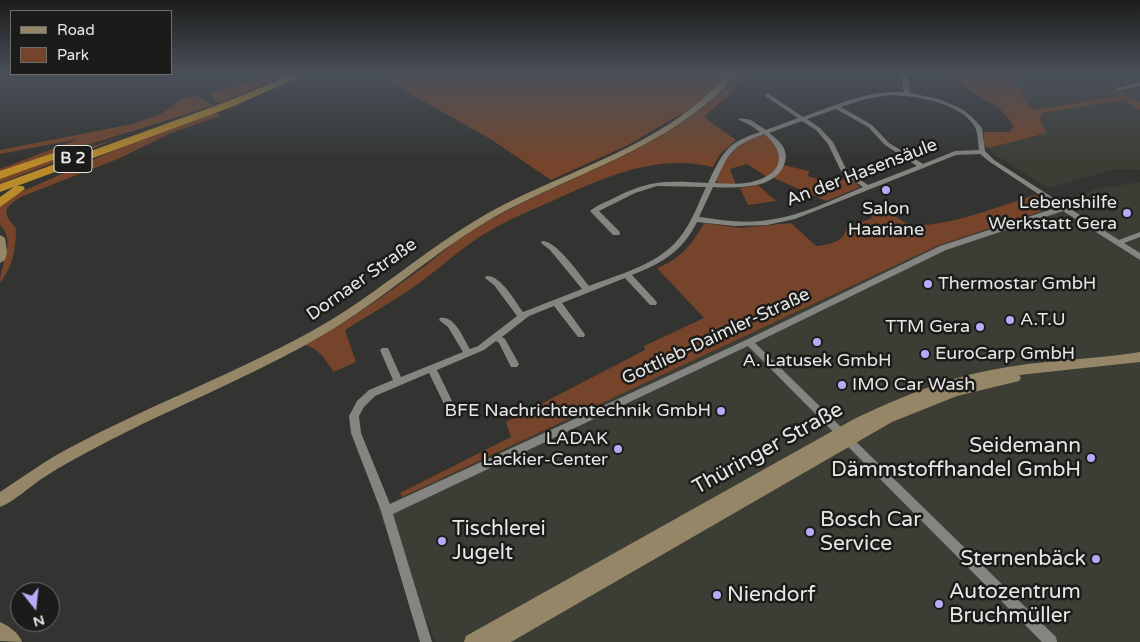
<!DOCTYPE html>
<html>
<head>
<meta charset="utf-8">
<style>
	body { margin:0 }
	#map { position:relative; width:1140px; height:642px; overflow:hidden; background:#333431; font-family:"Varela Round",sans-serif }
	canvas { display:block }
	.legend { position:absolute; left:10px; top:10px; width:162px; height:65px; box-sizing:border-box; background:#1b1b1a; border:1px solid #6d6d6c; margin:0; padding:6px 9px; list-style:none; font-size:15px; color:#e7e8e6 }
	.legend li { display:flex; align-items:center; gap:10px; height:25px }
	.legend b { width:25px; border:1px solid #6d6d6c }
	.north { position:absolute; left:10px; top:582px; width:50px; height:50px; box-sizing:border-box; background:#1b1b1a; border:1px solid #6d6d6c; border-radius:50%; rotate:164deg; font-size:14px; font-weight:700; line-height:20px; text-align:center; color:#e7e8e6 }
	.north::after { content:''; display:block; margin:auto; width:18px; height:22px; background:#b7abf7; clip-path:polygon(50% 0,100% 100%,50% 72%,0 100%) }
</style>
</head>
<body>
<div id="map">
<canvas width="1140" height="642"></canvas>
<ul class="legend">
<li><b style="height:6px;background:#948667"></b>Road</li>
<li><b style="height:14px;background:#75442a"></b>Park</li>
</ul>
<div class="north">N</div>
</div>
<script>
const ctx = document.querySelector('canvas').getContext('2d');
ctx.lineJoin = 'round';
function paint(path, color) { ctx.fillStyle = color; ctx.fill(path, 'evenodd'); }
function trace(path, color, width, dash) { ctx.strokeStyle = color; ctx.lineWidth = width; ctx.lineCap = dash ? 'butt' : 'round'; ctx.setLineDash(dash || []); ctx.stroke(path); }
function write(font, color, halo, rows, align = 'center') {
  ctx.font = font + ' "Varela Round",sans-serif'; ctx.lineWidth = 5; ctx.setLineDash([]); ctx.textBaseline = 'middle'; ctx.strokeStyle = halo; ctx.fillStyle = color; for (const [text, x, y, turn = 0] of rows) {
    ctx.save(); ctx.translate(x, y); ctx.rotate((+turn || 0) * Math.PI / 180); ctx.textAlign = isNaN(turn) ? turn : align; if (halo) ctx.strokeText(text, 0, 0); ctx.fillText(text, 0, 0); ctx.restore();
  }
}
const built = new Path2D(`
	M 1008,74 L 1140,74 L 1140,103 L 1121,93 L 1113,92 L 1120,96 L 1033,110 Z
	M 1123,100 L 1140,110 L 1140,170 L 1116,169 L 1048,188 L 992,153 L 989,148 L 1045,133 L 1040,118 L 1042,113 Z
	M 1140,182 L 1140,642 L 436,642 L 377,509 L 939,245 L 1050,210 L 1053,207 L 1053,204 L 1097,189 Z`);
const green = new Path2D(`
	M 273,74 L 290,74 L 219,103 L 213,99 L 211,93 Z
	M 381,74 L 730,74 L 688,112 L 679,115 L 628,145 L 551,180 L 492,140 L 404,90 Z
	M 739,74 L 746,74 L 730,94 L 704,117 L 736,140 L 720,154 L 713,167 C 654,153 603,178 550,202 C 524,213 496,225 472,242 C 452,256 433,274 412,288 C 390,303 367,316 345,330 L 356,362 L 334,372 C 325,360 320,349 305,345 C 347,323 386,294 425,266 C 438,256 450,245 464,236 C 553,177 665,156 739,74 Z
	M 952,74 L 1008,74 L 1033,110 L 1119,96 L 1111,91 L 1121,93 L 1140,103 L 1140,110 L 1123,100 L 1042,113 L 1040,118 L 1046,133 L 989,148 L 984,145 L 984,132 L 1009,132 L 1014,126 L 998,107 L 970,91 Z
	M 196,95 L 213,105 C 142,130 70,148 0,173 L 0,169 L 79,139 L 0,154 L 0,150 L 132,124 L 161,114 L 182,99 Z
	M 214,111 L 220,116 L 171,133 L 120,158 L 23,196 C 5,206 0,212 16,228 C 16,249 13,266 0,283 C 0,263 17,242 0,225 L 0,205 L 19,193 L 144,137 Z
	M 761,134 C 775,136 780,152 779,164 L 809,171 L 808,176 L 832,184 L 848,177 L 860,187 L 826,201 L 774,178 L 767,177 L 747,164 L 730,169 L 736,185 L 718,183 L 716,180 C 728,154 734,146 761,134 Z
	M 120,138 L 0,183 L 0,178 L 66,154 Z
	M 758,185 L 776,201 L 748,205 L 740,188 Z
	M 1035,195 L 1053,204 L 1052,208 L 939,245 L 402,497 L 400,493 L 511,437 L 506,422 L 645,350 L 644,346 L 704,318 L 657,268 C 680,259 692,245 704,223 L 740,228 L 791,223 L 816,246 C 830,245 845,241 847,227 L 873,218 L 862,209 L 877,203 C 886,209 896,218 906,223 C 930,234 1008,203 1035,195 Z`);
const street = new Path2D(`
	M 901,74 L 907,74 L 910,93 L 939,99 L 962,109 L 972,117 L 982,128 L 985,151 L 994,160 L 1119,240 L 1140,232 L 1140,237 L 1124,243 L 1140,253 L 1140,260 L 1063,211 L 946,250 L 755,343 L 1056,637 L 1057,642 L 1042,642 L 748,346 L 393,514 L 432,642 L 420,642 L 381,511 L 351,433 L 349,416 L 357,401 L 369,390 L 393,380 L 380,350 L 382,348 L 388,348 L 401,377 L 463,352 L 448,327 L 439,320 L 440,318 C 455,315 463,338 470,349 L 478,346 L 517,316 L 494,285 L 485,278 L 486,276 C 500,274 515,301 523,312 L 582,289 L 550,250 L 541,243 L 542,241 C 556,240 580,275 589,286 C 622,273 662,264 683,233 C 693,219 699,202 706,187 L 657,186 L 635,193 L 599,211 L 619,231 L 620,233 L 619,235 L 613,235 L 590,211 C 597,205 606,202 614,198 C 651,179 668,181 708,183 C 723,152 726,143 760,132 L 750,125 L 739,120 L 739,118 L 751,120 L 766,130 L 798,118 L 765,96 L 765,94 L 769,94 L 803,117 C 836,105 869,90 904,92 ZM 890,95 C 916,96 960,102 975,127 C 978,133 978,143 979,150 L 955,151 L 923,164 L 889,143 L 872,125 L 841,107 L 866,99 ZM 836,109 L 868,127 L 885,145 L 917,166 L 868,185 L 847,171 L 833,142 L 820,128 L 807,119 ZM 802,121 L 816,130 L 828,144 L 842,173 L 863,187 C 832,200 801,216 768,220 C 745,224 722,220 699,217 L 713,187 C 730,188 747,188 764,183 C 771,180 778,176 782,169 C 791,153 783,143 769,133 ZM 764,134 C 783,149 786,169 761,179 C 747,185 730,184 715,183 C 729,153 731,146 764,134 ZM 980,154 L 990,162 L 1058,207 L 940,246 L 746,340 L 390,504 L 361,433 L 359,416 L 364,407 L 375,396 L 429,373 L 445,406 L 448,407 L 451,406 L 453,403 L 437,370 L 484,350 L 496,341 L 499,343 L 511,367 L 517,367 L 519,364 L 505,339 L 502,337 L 529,316 L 554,306 L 578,337 L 584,337 L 585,335 L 584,333 L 562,303 L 625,278 L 650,305 L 656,305 L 657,303 L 656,301 L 632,275 C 662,263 682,252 697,222 L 734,226 L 767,225 L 795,219 L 956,155 Z
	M 1140,82 L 1140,86 L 1117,91 L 1114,89 Z`);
const secondary = new Path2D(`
	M 729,74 L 737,74 C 671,150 569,173 486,222 C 429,256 380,302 323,335 C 251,377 173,407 99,446 C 80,456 61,466 43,478 C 29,487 15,501 0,507 L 0,492 C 18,480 35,468 53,457 C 137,410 228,377 312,331 C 379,294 435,240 503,205 C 562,175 627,154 681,116 C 699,103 714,89 729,74 Z
	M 0,235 L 5,238 L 7,252 L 5,260 L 0,263 Z
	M 1140,352 L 1140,362 L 1019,375 L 1021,378 L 1019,381 L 957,396 L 892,422 L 511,642 L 464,642 L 466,636 L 854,419 C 898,398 943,379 991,370 C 1040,360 1091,360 1140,352 Z
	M 0,622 C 9,626 19,633 22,642 L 0,641 Z`);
const highway = new Path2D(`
	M 293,74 L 306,74 L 234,106 L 17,186 L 23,186 L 25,189 L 0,207 L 0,197 L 14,187 L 0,192 L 0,184 L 226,102 Z
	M 68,148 L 72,149 L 72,153 L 0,179 L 0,171 Z`);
const markers = [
	[886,190,5,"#b7abf7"],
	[1127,213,5,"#b7abf7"],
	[928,284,5,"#b7abf7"],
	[1010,320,5,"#b7abf7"],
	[980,327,5,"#b7abf7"],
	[817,342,5,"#b7abf7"],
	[925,354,5,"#b7abf7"],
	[842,385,5,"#b7abf7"],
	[721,411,5,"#b7abf7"],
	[618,449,5,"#b7abf7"],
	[1091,458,5,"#b7abf7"],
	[810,532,5,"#b7abf7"],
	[442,541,5,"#b7abf7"],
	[1096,559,5,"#b7abf7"],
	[717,595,5,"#b7abf7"],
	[939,604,5,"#b7abf7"]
];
const shields = [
	[73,159,38]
];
const shieldNames = [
	["B 2",73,159]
];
const streetNames = [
	["An der Hasensäule",862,173,-21],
	["Dornaer Straße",362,280,-35],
	["Gottlieb-Daimler-Straße",716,337,-25]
];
const poiNames = [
	["Lebenshilfe",1117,203],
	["Werkstatt Gera",1117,224],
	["Salon",886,209,"center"],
	["Haariane",886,230,"center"],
	["Thermostar GmbH",938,284,"left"],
	["A.T.U",1020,320,"left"],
	["TTM Gera",970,327],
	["EuroCarp GmbH",935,354,"left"],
	["A. Latusek GmbH",817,361,"center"],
	["IMO Car Wash",852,385,"left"],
	["BFE Nachrichtentechnik GmbH",711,411],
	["LADAK",608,439],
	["Lackier-Center",608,460]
];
const nearPoinames = [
	["Seidemann",1081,446,"right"],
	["Dämmstoffhandel GmbH",1081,470,"right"],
	["Bosch Car",820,520],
	["Service",820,544],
	["Tischlerei",452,529],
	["Jugelt",452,553],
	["Sternenbäck",1086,559,"right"],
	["Autozentrum",949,592],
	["Bruchmüller",949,616],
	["Niendorf",727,595]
];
const nearStreetnames = [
	["Thüringer Straße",768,449,-29]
];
paint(built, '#3c3d35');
paint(green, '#75442a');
paint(street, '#848481');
paint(secondary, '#948667');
paint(highway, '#b98b2a');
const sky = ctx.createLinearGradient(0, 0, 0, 164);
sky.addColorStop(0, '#1c1d1b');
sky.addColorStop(0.45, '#4a505a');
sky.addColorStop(1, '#4a505a00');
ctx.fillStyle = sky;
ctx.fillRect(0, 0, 1140, 164);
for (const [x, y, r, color] of markers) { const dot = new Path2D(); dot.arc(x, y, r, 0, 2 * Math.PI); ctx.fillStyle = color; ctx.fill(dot); trace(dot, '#1b1b1a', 2); }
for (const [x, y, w] of shields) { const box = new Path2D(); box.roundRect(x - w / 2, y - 13.5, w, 27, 4); ctx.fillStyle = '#1b1b1a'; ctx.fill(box); trace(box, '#e7e8e6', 1); }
write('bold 16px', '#e7e8e6', null, shieldNames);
write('18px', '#e7e8e6', '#1b1b1a', streetNames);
write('18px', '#e7e8e6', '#1b1b1a', poiNames, 'right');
write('21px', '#e7e8e6', '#1b1b1a', nearPoinames, 'left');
write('21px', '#e7e8e6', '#1b1b1a', nearStreetnames);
</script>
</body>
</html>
